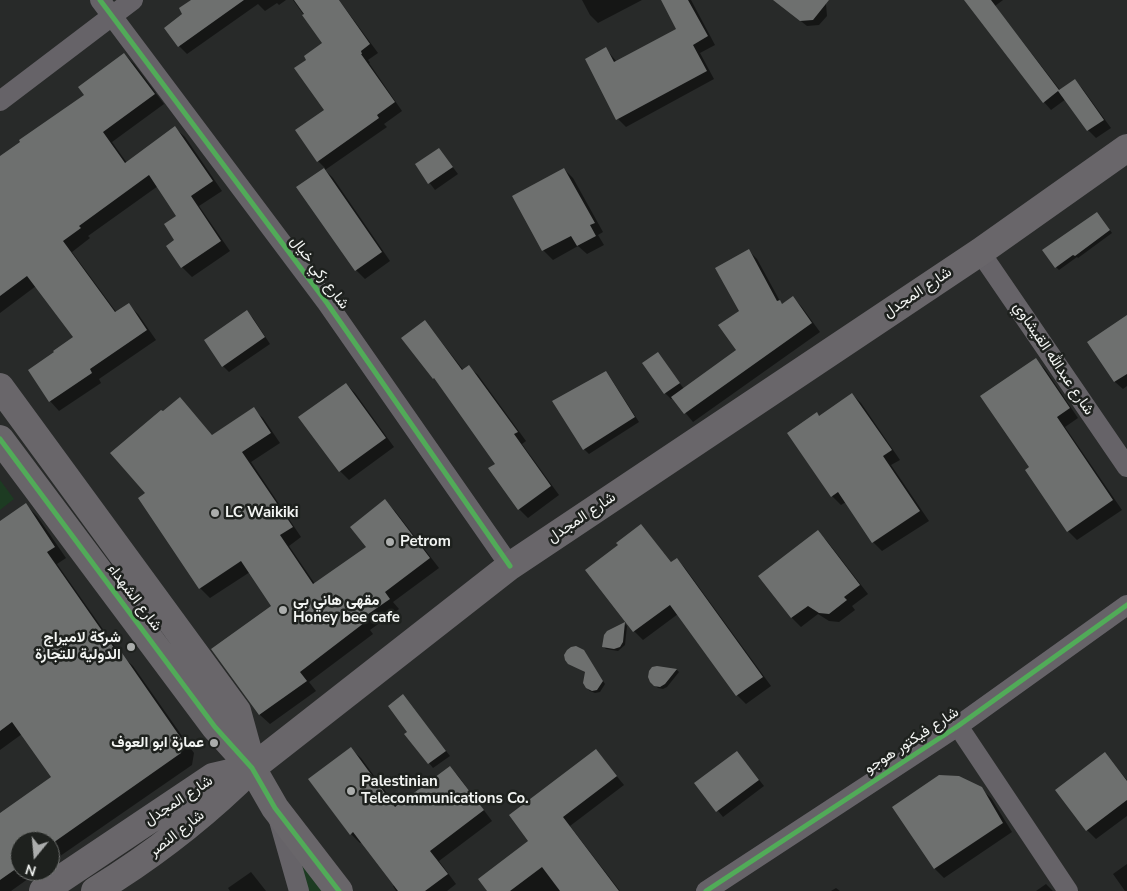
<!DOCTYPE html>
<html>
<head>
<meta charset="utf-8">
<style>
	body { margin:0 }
	#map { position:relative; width:1127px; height:891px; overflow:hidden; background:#282a29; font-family:"Nunito Sans",sans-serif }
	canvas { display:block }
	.north { position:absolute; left:10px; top:831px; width:50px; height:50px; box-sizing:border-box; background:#1e211e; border:1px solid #737573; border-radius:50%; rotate:197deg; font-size:14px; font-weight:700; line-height:20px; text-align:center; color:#f2f4f2 }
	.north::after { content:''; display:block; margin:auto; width:18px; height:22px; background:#abadac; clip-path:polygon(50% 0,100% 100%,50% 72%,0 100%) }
</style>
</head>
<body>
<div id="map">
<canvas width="1127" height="891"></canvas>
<div class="north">N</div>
</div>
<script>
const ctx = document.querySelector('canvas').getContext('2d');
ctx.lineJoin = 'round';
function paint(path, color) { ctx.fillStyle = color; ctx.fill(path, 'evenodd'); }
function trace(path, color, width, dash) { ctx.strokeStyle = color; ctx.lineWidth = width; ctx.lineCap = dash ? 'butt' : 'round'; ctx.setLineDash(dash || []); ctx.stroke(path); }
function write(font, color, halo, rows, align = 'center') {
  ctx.font = font + ' "Nunito Sans",Vazirmatn,sans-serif'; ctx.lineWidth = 5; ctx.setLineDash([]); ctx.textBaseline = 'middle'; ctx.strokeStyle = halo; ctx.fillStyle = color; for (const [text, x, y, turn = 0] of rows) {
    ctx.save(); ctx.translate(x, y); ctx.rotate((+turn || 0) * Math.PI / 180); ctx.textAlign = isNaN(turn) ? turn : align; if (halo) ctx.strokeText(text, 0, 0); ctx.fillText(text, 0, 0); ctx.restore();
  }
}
const green = new Path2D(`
	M 0,480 L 14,499 L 0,510 Z
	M 300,861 L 331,891 L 307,891 Z`);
const shadow = new Path2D(`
	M 193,0 L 286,0 L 279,5 L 277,3 L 265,11 L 258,4 L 187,54 L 179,46 L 184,14 Z
	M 293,0 L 339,0 L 378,53 L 368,60 L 370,63 L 369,63 L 402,111 L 384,124 L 387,127 L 325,170 L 333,178 L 390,261 L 365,279 L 356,270 L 298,187 L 325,168 L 318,161 L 326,110 L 308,60 L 324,43 Z
	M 582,0 L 642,0 L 598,23 L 590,15 Z
	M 662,0 L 691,0 L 715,45 L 700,53 L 714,79 L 626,127 L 618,119 L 606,49 L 617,62 L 678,29 Z
	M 790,0 L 822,0 L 826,4 L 827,16 L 819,25 L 807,26 L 797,18 Z
	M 966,0 L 1003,0 L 995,6 L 1060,90 L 1074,80 L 1082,88 L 1111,128 L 1096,138 L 1088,130 L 1066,99 L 1051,110 L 1044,102 Z
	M 124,54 L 134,64 L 164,104 L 112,142 L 127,163 L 175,128 L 185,137 L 222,191 L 199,206 L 230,251 L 192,277 L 182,267 L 167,246 L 176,241 L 178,216 L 158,186 L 88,236 L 90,238 L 72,252 L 117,313 L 129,305 L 138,314 L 156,340 L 99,379 L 101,383 L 59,411 L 50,401 L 75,338 L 36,286 L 0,313 L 0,158 L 86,95 Z
	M 439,149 L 458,174 L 435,190 L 416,165 Z
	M 564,169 L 573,178 L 603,232 L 598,235 L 604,245 L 587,254 L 578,246 L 553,260 L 544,251 L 514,196 Z
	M 1100,216 L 1112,233 L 1078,258 L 1077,257 L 1059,270 L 1056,267 Z
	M 749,251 L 757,259 L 781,303 L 783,305 L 793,298 L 801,306 L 820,332 L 693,422 L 673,398 L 671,399 L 665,393 L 644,363 L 658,354 L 684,389 L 738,351 L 741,311 Z
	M 247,312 L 253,318 L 270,344 L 229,372 L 223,366 Z
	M 1127,319 L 1127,386 L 1123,389 L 1115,382 L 1089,342 Z
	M 424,322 L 433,331 L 464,371 L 469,367 L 478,375 L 526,441 L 522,444 L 559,495 L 528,518 L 519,509 L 496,464 L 441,385 L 403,338 Z
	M 1036,360 L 1045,369 L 1078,418 L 1065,427 L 1122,510 L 1077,540 L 1068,531 L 1031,468 Z
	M 605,372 L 610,377 L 639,422 L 589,454 L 584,449 Z
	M 346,384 L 355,393 L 394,447 L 349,480 L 340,471 Z
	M 852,394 L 861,403 L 900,460 L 891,465 L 929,521 L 882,551 L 873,542 L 846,502 L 841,505 L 832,496 L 820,417 Z
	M 189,409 L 213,436 L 253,409 L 263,418 L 280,443 L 251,462 L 301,537 L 289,546 L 315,584 L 367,548 L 385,501 L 395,511 L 439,568 L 393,602 L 399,609 L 370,630 L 373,634 L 309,682 L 316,691 L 270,724 L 260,715 L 213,649 L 273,606 L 250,572 L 210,598 L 200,588 L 140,499 L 147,494 Z
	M 26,505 L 37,516 L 66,558 L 57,564 L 121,655 L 133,666 L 194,753 L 192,765 L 50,863 L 50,841 L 20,841 L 20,871 L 39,871 L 11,891 L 0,891 L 0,814 L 53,777 L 22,734 L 0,750 L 0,522 Z
	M 641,525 L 672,563 L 677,559 L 685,568 L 771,686 L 746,704 L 737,695 L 678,614 L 643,640 L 634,631 L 587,570 L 619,545 Z
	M 818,532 L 827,541 L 868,594 L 852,606 L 855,610 L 839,622 L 829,621 L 818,614 L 801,627 L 792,618 L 760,576 Z
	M 625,624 L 627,626 L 625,645 L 618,651 L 606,649 L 603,646 Z
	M 584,651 L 605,684 L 600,692 L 595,693 L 590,691 L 587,688 L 586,673 L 569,663 Z
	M 657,667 L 677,670 L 679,672 L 667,687 L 663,689 L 658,688 L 651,681 Z
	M 407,701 L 450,756 L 433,768 L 406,734 L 409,732 Z
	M 351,749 L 361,758 L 397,807 L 450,767 L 459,777 L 492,821 L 439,861 L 456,884 L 447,891 L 396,891 L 393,886 L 395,885 L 362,842 L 360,843 L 351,834 Z
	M 596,751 L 624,785 L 570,826 L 620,891 L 489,891 L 530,841 Z
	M 737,752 L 764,786 L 723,817 L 696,784 Z
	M 1105,754 L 1127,780 L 1127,816 L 1096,839 L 1087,830 Z
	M 981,789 L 991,798 L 1012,832 L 944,878 L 935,869 L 894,807 Z
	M 1127,864 L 1127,891 L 1125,891 L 1113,874 Z
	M 251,872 L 266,891 L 230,891 L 228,888 Z
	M 1046,884 L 1053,891 L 1036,891 Z
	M 836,888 L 840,891 L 831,891 Z`);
const building = new Path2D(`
	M 191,0 L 244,0 L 178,47 L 164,28 L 182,14 L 179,8 Z
	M 294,0 L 339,0 L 370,44 L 361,51 L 362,54 L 361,54 L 395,102 L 377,115 L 379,118 L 317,162 L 295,130 L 324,110 L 294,68 L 306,60 L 304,56 L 322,43 L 302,15 L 304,14 Z
	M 661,0 L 688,0 L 708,36 L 693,45 L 707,71 L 616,120 L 585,59 L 606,47 L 614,62 L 676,29 Z
	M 773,0 L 829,0 L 813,20 L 800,21 Z
	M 964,0 L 991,0 L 1059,90 L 1075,79 L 1104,120 L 1087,131 L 1058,91 L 1043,103 Z
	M 124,53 L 155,94 L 103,132 L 125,163 L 175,126 L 213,181 L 191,196 L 221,241 L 181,268 L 166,246 L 174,240 L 164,224 L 176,216 L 149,175 L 79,226 L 81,228 L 63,241 L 115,312 L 129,303 L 147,330 L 90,369 L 92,373 L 49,402 L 28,370 L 54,352 L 53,351 L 73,337 L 27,276 L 0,296 L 0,156 L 20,142 L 19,140 L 84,95 L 78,87 Z
	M 439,148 L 453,167 L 428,184 L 415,164 Z
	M 324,168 L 382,252 L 355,271 L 296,187 Z
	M 564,168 L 595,223 L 590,225 L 596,236 L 577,246 L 571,236 L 542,251 L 512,196 Z
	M 1097,212 L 1110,230 L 1075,256 L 1073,255 L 1055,268 L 1042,250 Z
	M 749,249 L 777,301 L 780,300 L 782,304 L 793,296 L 812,323 L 684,414 L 671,397 L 736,350 L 718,325 L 739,311 L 715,268 Z
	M 247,310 L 265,337 L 222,367 L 204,340 Z
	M 1127,315 L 1127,374 L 1114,382 L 1087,342 Z
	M 425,320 L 462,370 L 469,365 L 518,432 L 514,434 L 551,486 L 518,510 L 488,468 L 495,464 L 434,378 L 433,379 L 401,338 Z
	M 658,352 L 680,383 L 664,394 L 642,363 Z
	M 1036,358 L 1070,408 L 1057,417 L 1113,500 L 1067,532 L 1025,470 L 1029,467 L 980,396 Z
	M 606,371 L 635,417 L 583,450 L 552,401 Z
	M 346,383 L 386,438 L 339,472 L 298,417 Z
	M 852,393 L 892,450 L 883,456 L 920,511 L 872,543 L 838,492 L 831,497 L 787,433 L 817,412 L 819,416 Z
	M 180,397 L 212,435 L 254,407 L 271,433 L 242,452 L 293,527 L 280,535 L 313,584 L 366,547 L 350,527 L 385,499 L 430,558 L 385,592 L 390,599 L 361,619 L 364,623 L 300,672 L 307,681 L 259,715 L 211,649 L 271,606 L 241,561 L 199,589 L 138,498 L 145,493 L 110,453 L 161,410 L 163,411 Z
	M 26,503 L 55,547 L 47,552 L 119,655 L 122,653 L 183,741 L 181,753 L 50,845 L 50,841 L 20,841 L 20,866 L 0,880 L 0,813 L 51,777 L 12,722 L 0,731 L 0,521 Z
	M 641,524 L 671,562 L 677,558 L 763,677 L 736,696 L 670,605 L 633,632 L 585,570 L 618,545 L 616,543 Z
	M 818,530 L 860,585 L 844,597 L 847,600 L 829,614 L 819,613 L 808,606 L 791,618 L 758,576 Z
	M 625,622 L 623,642 L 620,647 L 614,649 L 602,647 L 604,635 L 607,631 Z
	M 576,646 L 584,650 L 603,681 L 597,690 L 592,691 L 586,688 L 583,683 L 585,672 L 568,664 L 565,660 L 564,655 L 567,650 L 571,647 Z
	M 657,666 L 677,669 L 665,684 L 660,687 L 654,686 L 650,682 L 648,677 L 649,671 L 652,667 Z
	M 403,694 L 446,751 L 428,764 L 404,734 L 407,732 L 388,706 Z
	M 351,747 L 395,807 L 450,766 L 484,810 L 430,851 L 448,874 L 425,891 L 398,891 L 353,832 L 350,835 L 308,779 Z
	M 596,749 L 617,776 L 563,817 L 619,891 L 560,891 L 542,867 L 510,891 L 487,891 L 478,879 L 528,841 L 509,815 Z
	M 737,751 L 759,780 L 716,812 L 694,783 Z
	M 1105,752 L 1127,781 L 1127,800 L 1086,831 L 1055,790 Z
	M 939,775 L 959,776 L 982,787 L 1003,823 L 934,869 L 892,807 Z`);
const street = new Path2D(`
	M 100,0 L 327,303 L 510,566
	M 0,101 L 133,0
	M 980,252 L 1127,467
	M 958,726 L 1068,891
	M 278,817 L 299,891
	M 706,891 L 958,726 L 1127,605`);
const secondary = new Path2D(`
	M 0,387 L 237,711 L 251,762
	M 0,439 L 215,727 L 252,768 L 275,808 L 339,891
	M 43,891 L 213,777 L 252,768 L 510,566 L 980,252 L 1127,148
	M 95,891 C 152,856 205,815 252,768`);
const cycleway = new Path2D(`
	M 100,0 L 327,303 L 510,566
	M 0,439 L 215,727 L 252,768 L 275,808 L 339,891
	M 706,891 L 958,726 L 1127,605`);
const markers = [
	[215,513,5,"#abadac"],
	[390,542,5,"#abadac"],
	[283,610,5,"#abadac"],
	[131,647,5,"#abadac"],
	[214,743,5,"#abadac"],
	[351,791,5,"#abadac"]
];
const streetNames = [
	["شارع زكي خيال",319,273,53],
	["شارع المجدل",918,293,-34],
	["شارع عبدالله القيشاوي",1053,359,56],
	["شارع المجدل",582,518,-34],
	["شارع الشهداء",134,598,53],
	["شارع فيكتور هوجو",912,741,-33],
	["شارع المجدل",179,801,-33],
	["شارع النصر",177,834,-38]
];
const poiNames = [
	["LC Waikiki",225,513],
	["Petrom",400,542],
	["مقهى هاني بي",293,601],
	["Honey bee cafe",293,618],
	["شركة لاميراج",121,638,"right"],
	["الدولية للتجارة",121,655,"right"],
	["عمارة ابو العوف",204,743,"right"],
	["Palestinian",361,782],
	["Telecommunications Co.",361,799]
];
paint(green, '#1d3b22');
paint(shadow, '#0007');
paint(building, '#6e706f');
trace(street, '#666368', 20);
trace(secondary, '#69666a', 28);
trace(cycleway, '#51ab58', 5);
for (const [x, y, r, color] of markers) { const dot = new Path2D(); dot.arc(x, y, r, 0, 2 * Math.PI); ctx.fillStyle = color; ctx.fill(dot); trace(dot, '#1e211e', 2); }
write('15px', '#f2f4f2', '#1e211e', streetNames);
write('bold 15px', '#f2f4f2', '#1e211e', poiNames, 'left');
</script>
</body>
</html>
